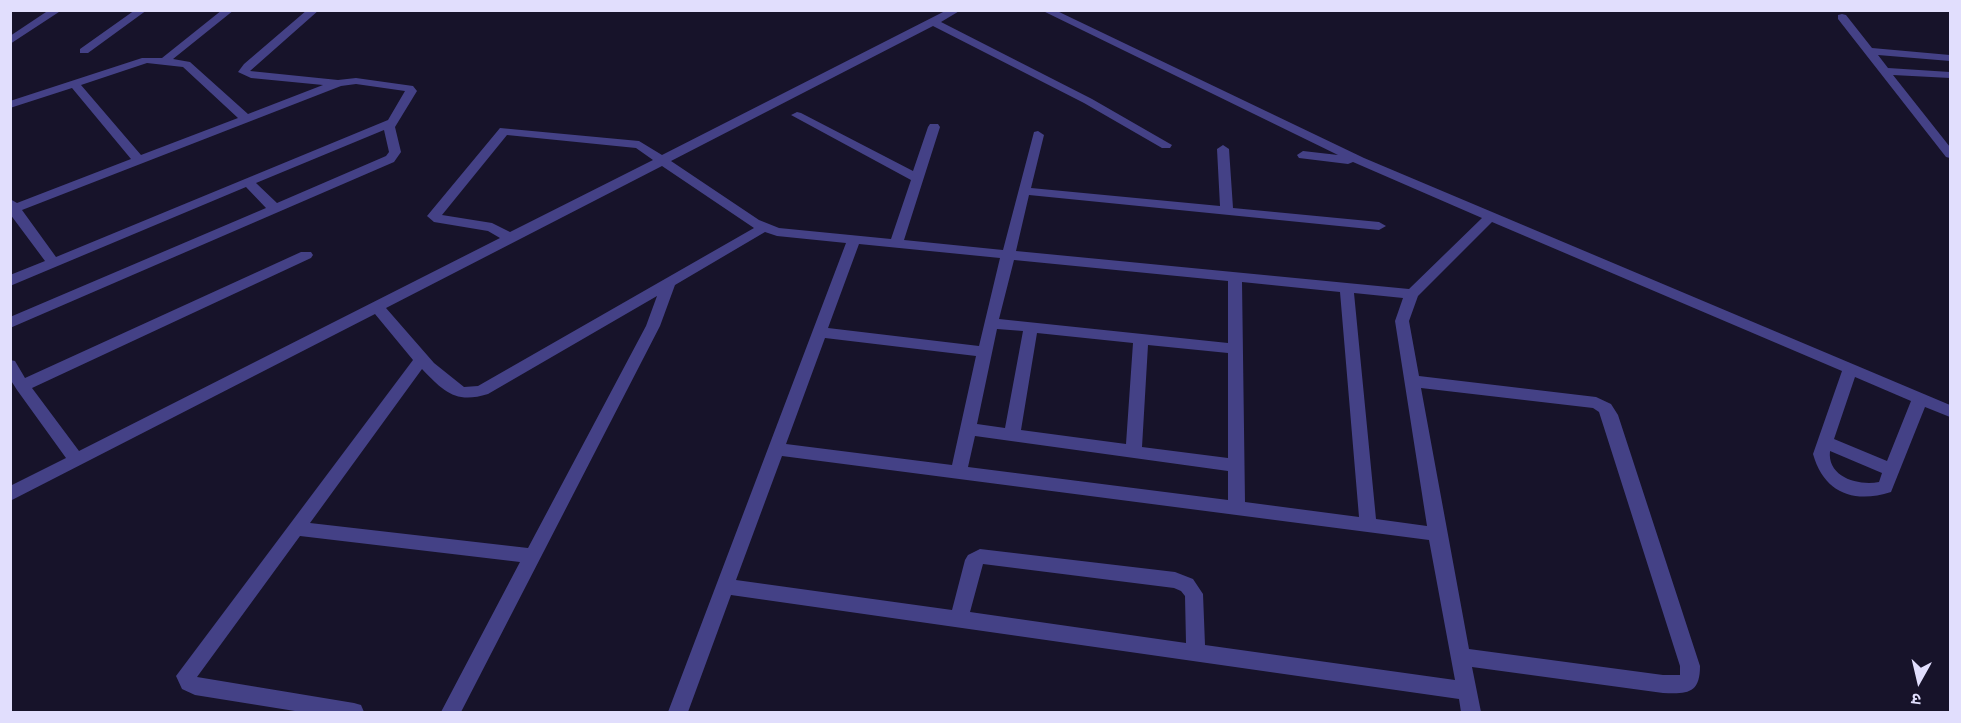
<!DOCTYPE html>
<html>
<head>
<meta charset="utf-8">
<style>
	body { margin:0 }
	#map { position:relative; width:1961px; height:723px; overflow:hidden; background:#17132a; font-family:Jost,"Noto Sans Devanagari",sans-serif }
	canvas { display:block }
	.frame { position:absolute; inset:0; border:12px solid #e1defd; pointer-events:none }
	.north { position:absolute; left:1889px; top:651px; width:60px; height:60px; -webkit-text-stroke:4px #17132a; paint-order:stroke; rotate:188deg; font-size:16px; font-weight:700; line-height:24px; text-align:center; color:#e1defd }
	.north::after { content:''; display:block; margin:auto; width:21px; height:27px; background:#e1defd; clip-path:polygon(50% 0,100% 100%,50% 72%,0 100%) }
</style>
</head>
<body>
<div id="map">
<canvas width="1961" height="723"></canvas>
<div class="frame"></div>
<div class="north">उ</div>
</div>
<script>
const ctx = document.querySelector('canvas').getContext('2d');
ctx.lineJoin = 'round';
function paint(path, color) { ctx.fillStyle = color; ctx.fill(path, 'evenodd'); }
const minor = new Path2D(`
	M 49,10 L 62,10 L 10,44 L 10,36 Z
	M 135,10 L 147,10 L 88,53 L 80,53 L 80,49 Z
	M 222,10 L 234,10 L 173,59 L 190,62 L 248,114 L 323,85 L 251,78 L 238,72 L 244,64 L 307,10 L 319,10 L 250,71 L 338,80 L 356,78 L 413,86 L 417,91 L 395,127 L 401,152 L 394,162 L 10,328 L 10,317 L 266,208 L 246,187 L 10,286 L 10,275 L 45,261 L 10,214 L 10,199 L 17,203 L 131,159 L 72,88 L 10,108 L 10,101 L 142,58 L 162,58 ZM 147,63 L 183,67 L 238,118 L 141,155 L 81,85 ZM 356,84 L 405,91 L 388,120 L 56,257 L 22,210 L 341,86 ZM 384,130 L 389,152 L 386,156 L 277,203 L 256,183 Z
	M 947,10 L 961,10 L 941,22 L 1092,99 L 1172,145 L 1170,148 L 1162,148 L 1084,103 L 933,26 L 671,161 L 759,220 L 779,228 L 891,239 L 911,180 L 791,115 L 797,112 L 801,113 L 913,171 L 928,127 L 930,124 L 938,124 L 940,127 L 904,240 L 1003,250 L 1034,132 L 1038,131 L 1044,135 L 1031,188 L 1220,206 L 1217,149 L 1223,145 L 1229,149 L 1233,208 L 1379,222 L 1386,226 L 1379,230 L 1029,195 L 1016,251 L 1409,289 L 1482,218 L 1353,162 L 1348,164 L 1299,158 L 1297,155 L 1303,151 L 1338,155 L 1041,10 L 1055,10 L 1364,158 L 1950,405 L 1950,417 L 1925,407 L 1891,492 C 1854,504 1824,493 1813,454 L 1842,371 L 1492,222 L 1418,296 L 1409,321 L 1419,376 L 1596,397 L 1611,404 L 1618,415 L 1700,666 C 1700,694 1687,694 1663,693 L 1472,667 L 1481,712 L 1461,712 L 1459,699 L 731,595 L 688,712 L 668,712 L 846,243 L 777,236 L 765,232 L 675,285 L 660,326 L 461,712 L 441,712 L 520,562 L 300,536 L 197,677 L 354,703 L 361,705 L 364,712 L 301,712 L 195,695 L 182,689 L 176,676 L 413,360 L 375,314 L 10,501 L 10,486 L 66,458 L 17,390 L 10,379 L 10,360 L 15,361 L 25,378 L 301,252 L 311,252 L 313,255 L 311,258 L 32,388 L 79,451 L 500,238 L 488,231 L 434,222 L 427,216 L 500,128 L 639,141 L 662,155 ZM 507,135 L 636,148 L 653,160 L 510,232 L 492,223 L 442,215 ZM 662,166 L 754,228 L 478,386 L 464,387 L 434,363 L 386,308 ZM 859,244 L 1000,258 L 979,346 L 828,328 ZM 1014,260 L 1228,281 L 1228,343 L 999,319 ZM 1242,282 L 1340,292 L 1359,517 L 1245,502 ZM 1354,293 L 1403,298 L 1395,321 L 1427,526 L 1376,519 ZM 657,296 L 646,326 L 528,548 L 310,523 L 422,369 C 444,392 456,404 488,394 ZM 997,329 L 1023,331 L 1005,428 L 977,424 ZM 1037,333 L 1133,343 L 1126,444 L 1021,430 ZM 825,338 L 976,356 L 952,465 L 786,444 ZM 1148,345 L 1228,353 L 1228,458 L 1142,447 ZM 1855,377 L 1911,401 L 1887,461 L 1834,439 ZM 1421,388 L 1593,408 L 1599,412 L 1680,666 L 1680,675 L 1663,675 L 1469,649 ZM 975,436 L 1228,471 L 1228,500 L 968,467 ZM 1830,451 L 1882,473 L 1879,482 C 1858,486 1827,477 1830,451 ZM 782,456 L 1429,540 L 1455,680 L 1205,645 L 1203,594 L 1193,579 L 1175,572 L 980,549 L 968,555 L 965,560 L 952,610 L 736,580 ZM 983,564 L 1174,588 L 1181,591 L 1185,596 L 1186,643 L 970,612 Z
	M 1842,14 L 1846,15 L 1872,48 L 1950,55 L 1950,61 L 1878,55 L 1888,68 L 1950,72 L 1950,78 L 1893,75 L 1950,147 L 1950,158 L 1946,157 L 1838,19 L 1838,15 Z`);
paint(minor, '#444186');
</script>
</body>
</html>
